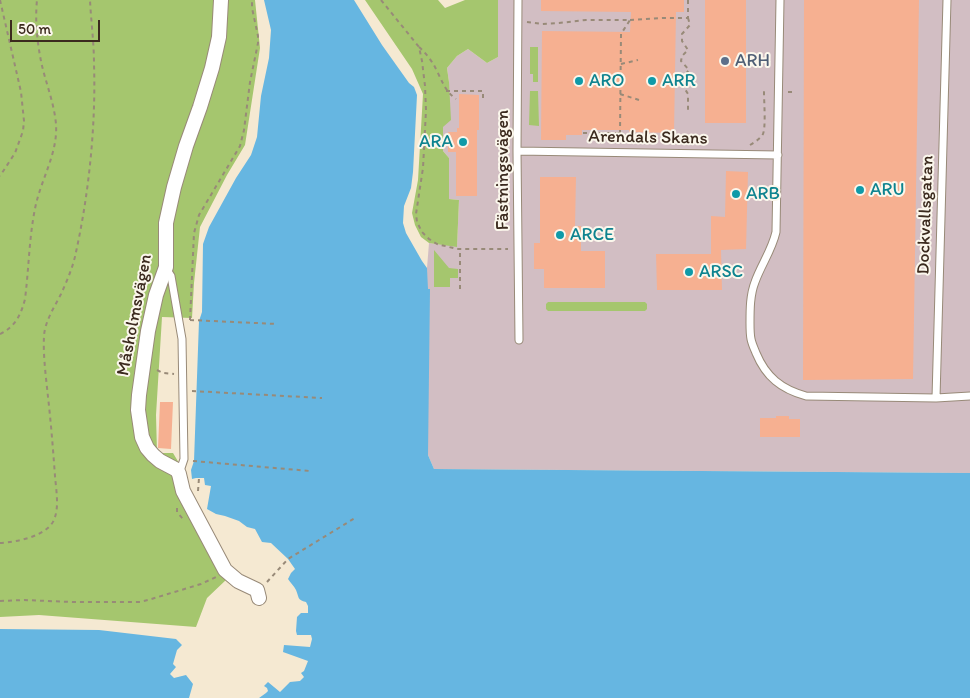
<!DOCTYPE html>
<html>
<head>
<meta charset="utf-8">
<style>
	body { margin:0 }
	#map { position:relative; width:970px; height:698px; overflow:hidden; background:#f5e9d2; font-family:Itim,sans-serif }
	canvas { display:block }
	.scale { position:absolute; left:10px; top:20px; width:90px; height:22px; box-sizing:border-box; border:2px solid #3b2a1e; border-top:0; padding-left:6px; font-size:15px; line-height:18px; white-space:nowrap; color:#3b2a1e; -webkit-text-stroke:4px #fbf7ec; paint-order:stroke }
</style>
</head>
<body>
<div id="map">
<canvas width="970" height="698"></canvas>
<div class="scale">50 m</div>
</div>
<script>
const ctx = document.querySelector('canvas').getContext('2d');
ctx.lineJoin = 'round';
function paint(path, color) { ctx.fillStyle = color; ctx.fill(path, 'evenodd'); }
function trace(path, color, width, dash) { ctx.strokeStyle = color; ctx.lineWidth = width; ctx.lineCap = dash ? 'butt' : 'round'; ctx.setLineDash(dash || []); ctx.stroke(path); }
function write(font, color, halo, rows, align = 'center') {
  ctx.font = font + ' Itim,sans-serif'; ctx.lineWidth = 4; ctx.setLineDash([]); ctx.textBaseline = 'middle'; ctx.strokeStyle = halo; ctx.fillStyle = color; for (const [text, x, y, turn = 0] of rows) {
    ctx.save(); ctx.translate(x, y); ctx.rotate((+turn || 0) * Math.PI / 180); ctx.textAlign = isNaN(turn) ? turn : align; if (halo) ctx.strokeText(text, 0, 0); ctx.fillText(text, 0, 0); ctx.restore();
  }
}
const industrial = new Path2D(`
	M 498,0 L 970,0 L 970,473 L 434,469 L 428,455 L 427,268 L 429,243 L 457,246 L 459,200 L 449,199 L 449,158 L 443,151 L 443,127 L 449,82 L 447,68 L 457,56 L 468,49 L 487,63 L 498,57 Z`);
const green = new Path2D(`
	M 0,0 L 255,0 L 260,48 L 245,145 L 227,175 L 200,227 L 194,283 L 192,318 L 162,317 L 156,415 L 157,453 L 173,453 L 179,463 L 173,475 L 227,579 L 207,598 L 196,627 L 39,615 L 0,617 Z
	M 365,0 L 438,0 L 445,8 L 465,0 L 498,0 L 498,57 L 487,63 L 468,49 L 457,56 L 447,68 L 449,82 L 451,120 L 443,127 L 443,151 L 449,158 L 449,199 L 459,200 L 457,247 L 429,243 L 421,237 L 415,225 L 412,213 L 418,180 L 423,94 L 412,69 Z
	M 530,47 L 538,47 L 538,82 L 533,82 L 533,74 L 530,74 Z
	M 530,91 L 538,91 L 539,126 L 529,125 Z
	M 434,250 L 449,268 L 458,269 L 458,278 L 450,278 L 450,287 L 434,287 Z
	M 548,302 L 645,302 L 647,304 L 647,309 L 645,311 L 548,311 L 546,309 L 546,304 Z`);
const water = new Path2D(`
	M 264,0 L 354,0 L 382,45 L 409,83 L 414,87 L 417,95 L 413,172 L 411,188 L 404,206 L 403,223 L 406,233 L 422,261 L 427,268 L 428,289 L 430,289 L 428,455 L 434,469 L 970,473 L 970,698 L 259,698 L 266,693 L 268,691 L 267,688 L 264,686 L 268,682 L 280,692 L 290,682 L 300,681 L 304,677 L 301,673 L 304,671 L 308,661 L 283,652 L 284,645 L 310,647 L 312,639 L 311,635 L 297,635 L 296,631 L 297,617 L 301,613 L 308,613 L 308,606 L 306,602 C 297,600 299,597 296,590 C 294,586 290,582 288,579 L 291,573 L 295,569 L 288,559 L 271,543 L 262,542 L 255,529 L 247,527 L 239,521 L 225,516 L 216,514 L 207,509 L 211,486 L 205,485 L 204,478 L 196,478 L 192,479 L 191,470 L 194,461 L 199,321 L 202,312 L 203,244 L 209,227 L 236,178 L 251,155 L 257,137 L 261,96 L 269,58 L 271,30 Z
	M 0,629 L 99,630 L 176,639 L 182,645 L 177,650 L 173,664 L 176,667 L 170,674 L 174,678 L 186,675 L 193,684 L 189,698 L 0,698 Z`);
const building = new Path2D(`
	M 541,0 L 684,0 L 684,12 L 676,12 L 674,133 L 629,132 L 629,130 L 582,130 L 582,135 L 566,135 L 566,140 L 541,140 L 542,31 L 630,32 L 631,12 L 541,11 Z
	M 705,0 L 746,0 L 746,123 L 705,123 Z
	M 804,0 L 919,0 L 913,379 L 803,380 Z
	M 459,94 L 479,95 L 479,130 L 477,130 L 477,196 L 456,196 L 456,152 L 448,152 L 448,132 L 457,132 L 457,128 L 459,128 Z
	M 726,171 L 748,172 L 746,249 L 721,250 L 722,290 L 657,290 L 656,254 L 711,254 L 711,216 L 725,217 Z
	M 540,177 L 576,177 L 575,226 L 581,226 L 581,251 L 605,251 L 605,288 L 544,288 L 544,269 L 534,269 L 534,243 L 540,243 Z
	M 160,402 L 173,402 L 171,449 L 158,448 Z
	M 776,416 L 789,416 L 789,419 L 800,419 L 800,437 L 760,437 L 760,418 L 776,418 Z`);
const path = new Path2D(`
	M 0,0 L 21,92 L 24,121 L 23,131 L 15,153 L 0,176
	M 381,0 L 419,47 L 422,61 L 425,86 L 426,110 L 423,168 L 416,214 L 417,222 L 422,232 L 429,239 L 437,244 L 457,249 L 508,249
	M 688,18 L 690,25 L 682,34 L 682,41 L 688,50 L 682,56 L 681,61 L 689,70 L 680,81 L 688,94 L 688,111
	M 630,20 L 663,18 L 688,18 L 688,0
	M 527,22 L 542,24 L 559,23 L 586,20 L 630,20 L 621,34 L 620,133 L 641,143
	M 419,47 C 426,53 432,61 436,69 C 442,81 445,91 456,99
	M 621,64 L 638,60
	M 446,91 L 483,91 L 483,98
	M 788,92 L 795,92
	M 620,94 L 639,100
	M 583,133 L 620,133
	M 750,145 C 755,142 760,139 763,134 C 766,126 764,102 764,92 L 768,92
	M 460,289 L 460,249
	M 190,320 L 194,233 L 199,215 L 240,146 L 244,130 L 250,82 L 258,43 L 258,36 L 252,8 L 252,0
	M 190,320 L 277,324
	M 0,334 C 15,327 21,315 25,299 C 29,268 29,235 36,204 C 42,178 58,152 56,124 C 54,102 45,81 41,61 C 37,41 35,20 37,0
	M 157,370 L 163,373 L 174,374
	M 192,391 L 322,398
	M 193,461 L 310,471
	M 198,491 L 199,478
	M 177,508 L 177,512 L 183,519
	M 0,543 C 17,542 50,536 55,517 C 59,505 56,489 55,476 C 53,449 51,423 48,397 C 46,377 43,356 44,336 C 45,321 54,308 61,294 C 67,281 73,267 76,252 C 89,193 96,124 94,64 C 94,43 91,21 90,0
	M 267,582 L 288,559 L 355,518
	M 0,601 L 24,600 L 73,602 L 140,602 L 148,600 L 201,584 L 216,577`);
const service = new Path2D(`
	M 518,0 L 517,151 L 519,340
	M 780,0 L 776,232 C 772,250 761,265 755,282 C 750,295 750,309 750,323 C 750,328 750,334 751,339 C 752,344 754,348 756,353 C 766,377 781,389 806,396 L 936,398 L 970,396
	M 517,151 L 778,155
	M 166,268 L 171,276 L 182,339 L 184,459 L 179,474
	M 936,398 L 947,0`);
const minor = new Path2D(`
	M 221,0 L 219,37 L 212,68 L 200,107 L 186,146 L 174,187 L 166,223 L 166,267 L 156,295 L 148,331 L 139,395 L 138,410 L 142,437 L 147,448 L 153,455 L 160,461 L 177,470 L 179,474 L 183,491 L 225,570 L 238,581 L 257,590 L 259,598`);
const markers = [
	[725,61,5,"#5c6f8a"],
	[579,81,5,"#0f9aa8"],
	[652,81,5,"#0f9aa8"],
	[463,142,5,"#0f9aa8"],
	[860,190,5,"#0f9aa8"],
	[736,194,5,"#0f9aa8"],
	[560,235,5,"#0f9aa8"],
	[689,272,5,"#0f9aa8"]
];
const serviceNames = [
	["ARH",735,61]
];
const cultureNames = [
	["ARO",589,81],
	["ARR",662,81],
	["ARA",453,142,"right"],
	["ARU",870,190],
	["ARB",746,194],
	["ARCE",570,235],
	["ARSC",699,272]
];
const streetNames = [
	["Arendals Skans",648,138,1],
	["Fästningsvägen",503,170,-90],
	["Dockvallsgatan",926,215,-88],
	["Måsholmsvägen",135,315,-79]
];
paint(industrial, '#d2bec3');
paint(green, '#a5c66e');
paint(water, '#66b6e1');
paint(building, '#f6b091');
trace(service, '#988a78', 9);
trace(minor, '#988a78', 16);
trace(path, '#988a78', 2, [4, 4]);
trace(service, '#fff', 7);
trace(minor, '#fff', 14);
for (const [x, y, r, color] of markers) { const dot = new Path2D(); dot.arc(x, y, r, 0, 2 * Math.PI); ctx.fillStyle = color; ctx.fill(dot); trace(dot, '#fbf7ec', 2); }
write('18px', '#4e5e75', '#fbf7ec', serviceNames, 'left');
write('18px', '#0d838f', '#fbf7ec', cultureNames, 'left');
write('18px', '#3b2a1e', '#fbf7ec', streetNames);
</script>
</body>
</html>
